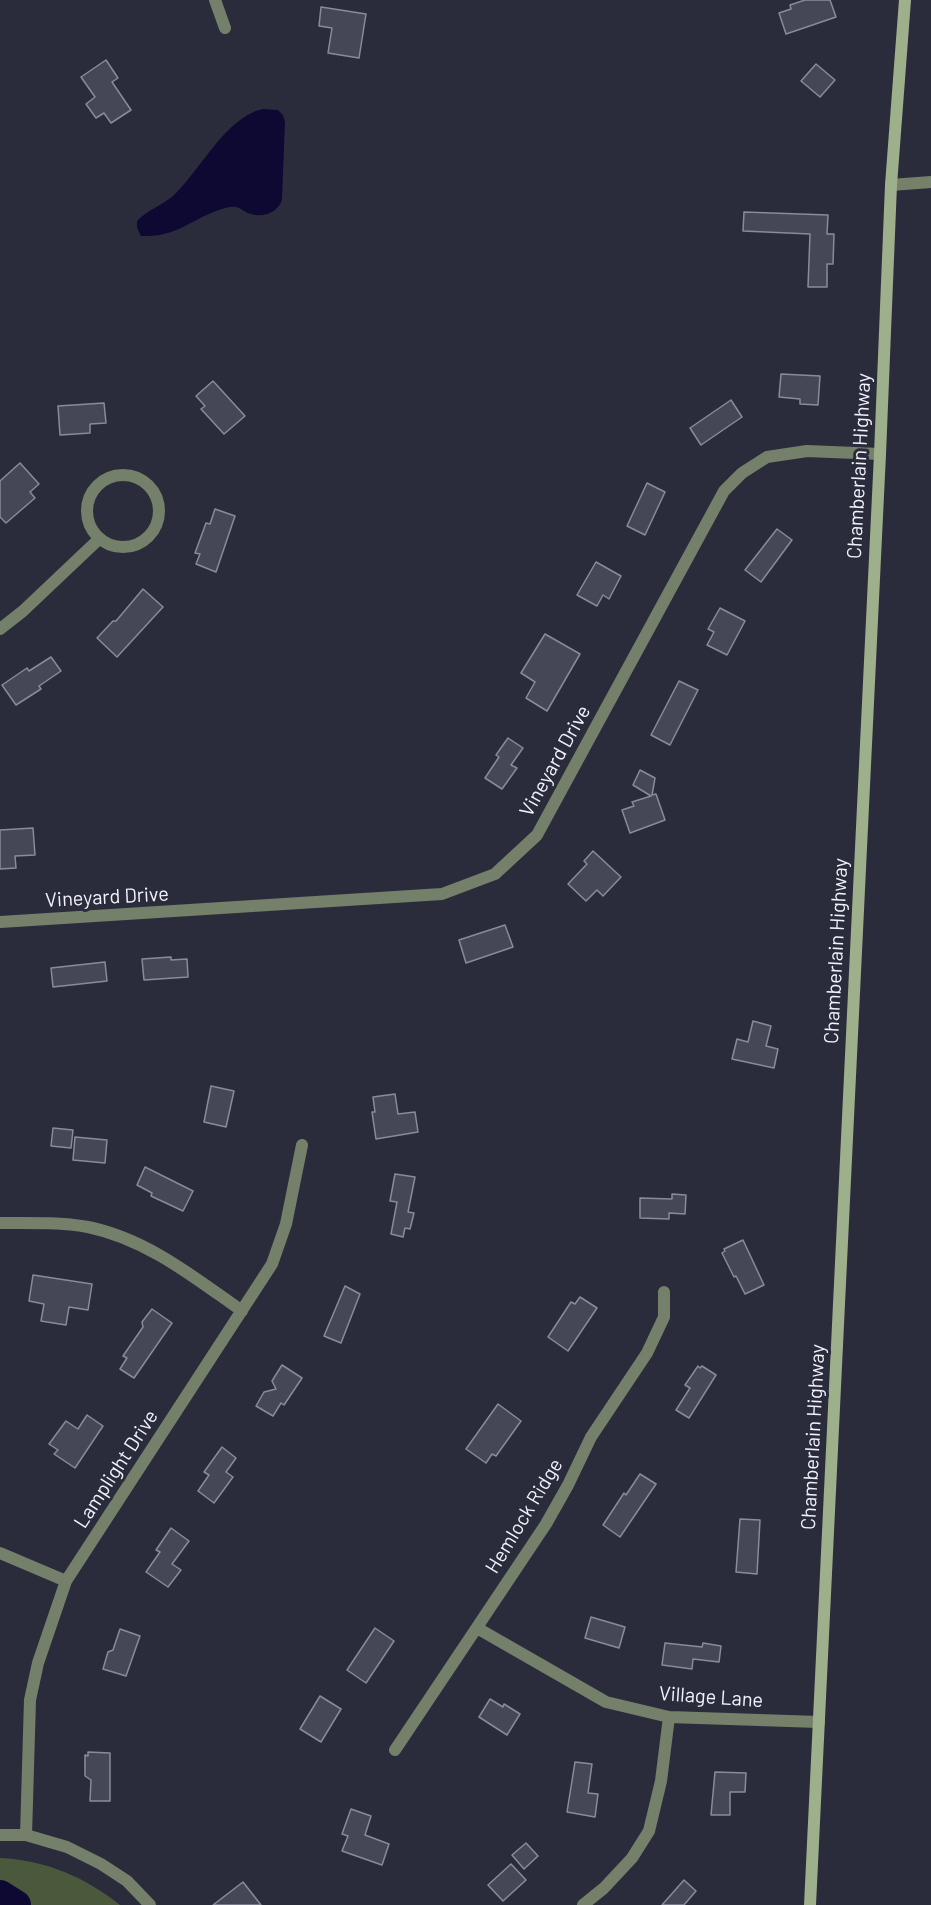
<!DOCTYPE html>
<html>
<head>
<meta charset="utf-8">
<style>
	body { margin:0 }
	canvas { display:block; background:#2b2c3b }
</style>
</head>
<body>
<canvas width="931" height="1905"></canvas>
<script>
const ctx = document.querySelector('canvas').getContext('2d');
ctx.lineJoin = 'round';
function paint(path, color) { ctx.fillStyle = color; ctx.fill(path, 'evenodd'); }
function trace(path, color, width, dash) { ctx.strokeStyle = color; ctx.lineWidth = width; ctx.lineCap = dash ? 'butt' : 'round'; ctx.setLineDash(dash || []); ctx.stroke(path); }
function write(font, color, halo, rows, align = 'center') {
  ctx.font = font + ' Barlow,sans-serif'; ctx.lineWidth = 6; ctx.setLineDash([]); ctx.textBaseline = 'middle'; ctx.strokeStyle = halo; ctx.fillStyle = color; for (const [text, x, y, turn = 0] of rows) {
    ctx.save(); ctx.translate(x, y); ctx.rotate((+turn || 0) * Math.PI / 180); ctx.textAlign = isNaN(turn) ? turn : align; if (halo) ctx.strokeText(text, 0, 0); ctx.fillText(text, 0, 0); ctx.restore();
  }
}
const green = new Path2D(`
	M 0,1858 C 45,1860 85,1877 120,1905 L 0,1905 Z`);
const water = new Path2D(`
	M 263,109 L 278,110 L 283,115 L 285,122 L 282,200 C 278,212 264,218 251,214 C 243,212 239,205 230,207 C 195,214 181,238 141,236 L 137,228 L 137,221 C 147,210 163,205 174,195 C 200,170 227,116 263,109 Z`);
const river = new Path2D(`
	M 0,1895 L 16,1905`);
const building = new Path2D(`
	M 805,0 L 830,0 L 836,17 L 786,34 L 779,13 L 791,9 L 790,5 Z
	M 321,7 L 366,14 L 359,58 L 328,53 L 332,28 L 319,26 Z
	M 106,60 L 118,78 L 112,82 L 131,110 L 111,123 L 104,113 L 96,118 L 86,104 L 95,97 L 81,77 Z
	M 816,64 L 835,80 L 820,97 L 801,81 Z
	M 744,212 L 828,215 L 827,234 L 834,234 L 833,264 L 827,264 L 827,287 L 808,287 L 810,234 L 743,231 Z
	M 781,374 L 820,376 L 818,405 L 800,404 L 800,399 L 779,397 Z
	M 213,381 L 245,416 L 224,434 L 201,409 L 205,406 L 196,396 Z
	M 731,400 L 742,417 L 701,445 L 690,428 Z
	M 104,403 L 106,423 L 90,424 L 90,433 L 60,435 L 58,406 Z
	M 20,463 L 39,484 L 30,492 L 35,498 L 6,523 L 0,517 L 0,481 Z
	M 647,483 L 665,492 L 645,535 L 627,526 Z
	M 215,509 L 235,516 L 216,572 L 196,564 L 200,554 L 195,553 L 206,523 L 210,524 Z
	M 777,529 L 792,540 L 761,582 L 745,570 Z
	M 596,562 L 621,576 L 609,599 L 603,595 L 597,606 L 577,595 Z
	M 143,589 L 163,607 L 117,657 L 97,638 L 113,621 L 116,621 Z
	M 720,608 L 745,621 L 727,655 L 707,645 L 714,632 L 708,629 Z
	M 545,634 L 580,654 L 547,711 L 526,698 L 535,682 L 521,673 Z
	M 51,657 L 61,671 L 39,686 L 41,689 L 16,705 L 2,685 L 27,668 L 29,671 Z
	M 679,681 L 698,690 L 670,745 L 651,735 Z
	M 508,738 L 523,748 L 511,765 L 517,768 L 502,789 L 485,778 L 499,757 L 496,755 Z
	M 640,770 L 655,778 L 652,795 L 656,794 L 665,820 L 630,833 L 622,810 L 634,806 L 632,802 L 651,796 L 633,785 Z
	M 33,828 L 35,855 L 15,856 L 16,868 L 0,869 L 0,830 Z
	M 593,851 L 621,877 L 603,896 L 597,890 L 586,901 L 568,884 L 587,864 L 584,861 Z
	M 505,925 L 513,947 L 466,963 L 459,940 Z
	M 171,957 L 171,960 L 187,959 L 188,977 L 144,980 L 142,959 Z
	M 105,962 L 107,981 L 53,987 L 51,968 Z
	M 753,1021 L 771,1026 L 766,1046 L 778,1049 L 774,1068 L 732,1059 L 737,1039 L 748,1042 Z
	M 211,1086 L 234,1091 L 226,1127 L 204,1122 Z
	M 395,1094 L 398,1114 L 415,1112 L 418,1132 L 376,1139 L 372,1112 L 375,1112 L 373,1097 Z
	M 53,1128 L 73,1130 L 71,1148 L 51,1146 Z
	M 75,1137 L 107,1140 L 105,1163 L 73,1160 Z
	M 145,1167 L 193,1191 L 183,1211 L 151,1196 L 152,1193 L 137,1185 Z
	M 395,1174 L 415,1177 L 408,1212 L 414,1213 L 410,1229 L 405,1228 L 403,1237 L 391,1234 L 397,1202 L 390,1201 Z
	M 672,1194 L 686,1195 L 685,1214 L 669,1213 L 669,1219 L 640,1218 L 640,1198 L 672,1199 Z
	M 743,1240 L 764,1285 L 745,1294 L 736,1276 L 734,1277 L 722,1253 L 725,1251 L 724,1249 Z
	M 33,1275 L 92,1284 L 88,1310 L 69,1307 L 66,1325 L 41,1321 L 44,1304 L 29,1301 Z
	M 345,1286 L 360,1294 L 341,1343 L 324,1336 Z
	M 580,1297 L 597,1308 L 568,1351 L 548,1337 L 571,1302 L 575,1304 Z
	M 152,1309 L 172,1323 L 134,1378 L 120,1369 L 127,1358 L 123,1356 L 143,1327 L 142,1322 Z
	M 282,1365 L 302,1378 L 284,1405 L 281,1403 L 273,1416 L 256,1406 L 264,1392 L 276,1389 L 272,1381 Z
	M 698,1366 L 700,1368 L 702,1366 L 716,1375 L 689,1418 L 676,1410 L 690,1388 L 685,1385 Z
	M 498,1404 L 521,1421 L 496,1456 L 492,1454 L 486,1463 L 466,1449 Z
	M 87,1415 L 103,1426 L 75,1468 L 54,1454 L 58,1450 L 49,1444 L 66,1421 L 78,1429 Z
	M 222,1447 L 236,1458 L 226,1472 L 233,1477 L 214,1503 L 198,1491 L 209,1475 L 204,1472 Z
	M 640,1474 L 656,1484 L 620,1537 L 603,1525 L 624,1493 L 626,1495 Z
	M 740,1519 L 760,1520 L 757,1574 L 736,1572 Z
	M 171,1528 L 189,1541 L 172,1564 L 181,1570 L 168,1587 L 146,1572 L 160,1552 L 156,1550 Z
	M 591,1617 L 625,1627 L 619,1648 L 585,1638 Z
	M 375,1628 L 394,1641 L 366,1683 L 347,1670 Z
	M 120,1629 L 140,1636 L 126,1676 L 103,1669 L 108,1652 L 113,1650 Z
	M 665,1643 L 702,1647 L 703,1643 L 721,1646 L 719,1662 L 693,1659 L 692,1669 L 662,1665 Z
	M 320,1696 L 341,1709 L 321,1742 L 300,1729 Z
	M 490,1699 L 503,1707 L 504,1704 L 520,1714 L 507,1735 L 479,1717 Z
	M 88,1752 L 110,1753 L 110,1801 L 90,1801 L 91,1780 L 85,1776 L 85,1755 L 88,1756 Z
	M 575,1762 L 592,1764 L 588,1793 L 598,1794 L 595,1817 L 567,1812 Z
	M 715,1772 L 746,1773 L 745,1792 L 730,1792 L 730,1815 L 711,1815 Z
	M 351,1809 L 371,1816 L 365,1835 L 389,1844 L 382,1865 L 342,1851 L 348,1836 L 342,1834 Z
	M 526,1843 L 538,1856 L 524,1869 L 512,1855 Z
	M 511,1864 L 526,1880 L 503,1901 L 488,1885 Z
	M 684,1880 L 696,1891 L 684,1905 L 662,1905 Z
	M 243,1882 L 261,1905 L 213,1905 Z`);
const minor = new Path2D(`
	M 215,0 L 225,28
	M 891,185 L 931,182
	M87 511a36 36 0 1 1 72 0a36 36 0 1 1-72 0Z
	M 0,629 L 23,611 L 99,539
	M 0,922 L 442,894 L 495,874 L 537,835 L 724,491 L 742,473 L 767,457 L 807,451 L 880,454
	M 0,1223 C 29,1223 59,1222 88,1227 C 147,1239 195,1278 242,1311
	M 0,1553 L 66,1581
	M 477,1628 L 606,1702 L 669,1717 L 819,1722
	M 395,1750 L 546,1524 L 568,1485 L 591,1437 L 647,1353 L 664,1317 L 664,1292
	M 0,1835 L 26,1835 L 67,1847 L 101,1864 L 127,1881 L 150,1905
	M 26,1835 L 30,1700 L 38,1663 L 66,1581 L 272,1264 L 286,1224 L 302,1145
	M 583,1905 L 604,1888 L 632,1858 L 649,1831 L 661,1781 L 669,1717`);
const secondary = new Path2D(`
	M 810,1905 L 880,454 L 891,185 L 905,0`);
const streetNames = [
	["Chamberlain Highway",859,466,-87],
	["Vineyard Drive",555,761,-61],
	["Vineyard Drive",107,897,-3],
	["Chamberlain Highway",836,951,-87],
	["Chamberlain Highway",813,1437,-87],
	["Lamplight Drive",116,1469,-57],
	["Hemlock Ridge",524,1516,-59],
	["Village Lane",711,1697,4]
];
paint(green, '#4a583b');
paint(water, '#0e0932');
trace(river, '#0e0932', 30);
paint(building, '#454656');
trace(building, '#898b9c', 1.5);
trace(minor, '#75806a', 12);
trace(secondary, '#9eaf8c', 12);
write('20px', '#f1f2fc', '#2b2c3b', streetNames);
</script>
</body>
</html>
